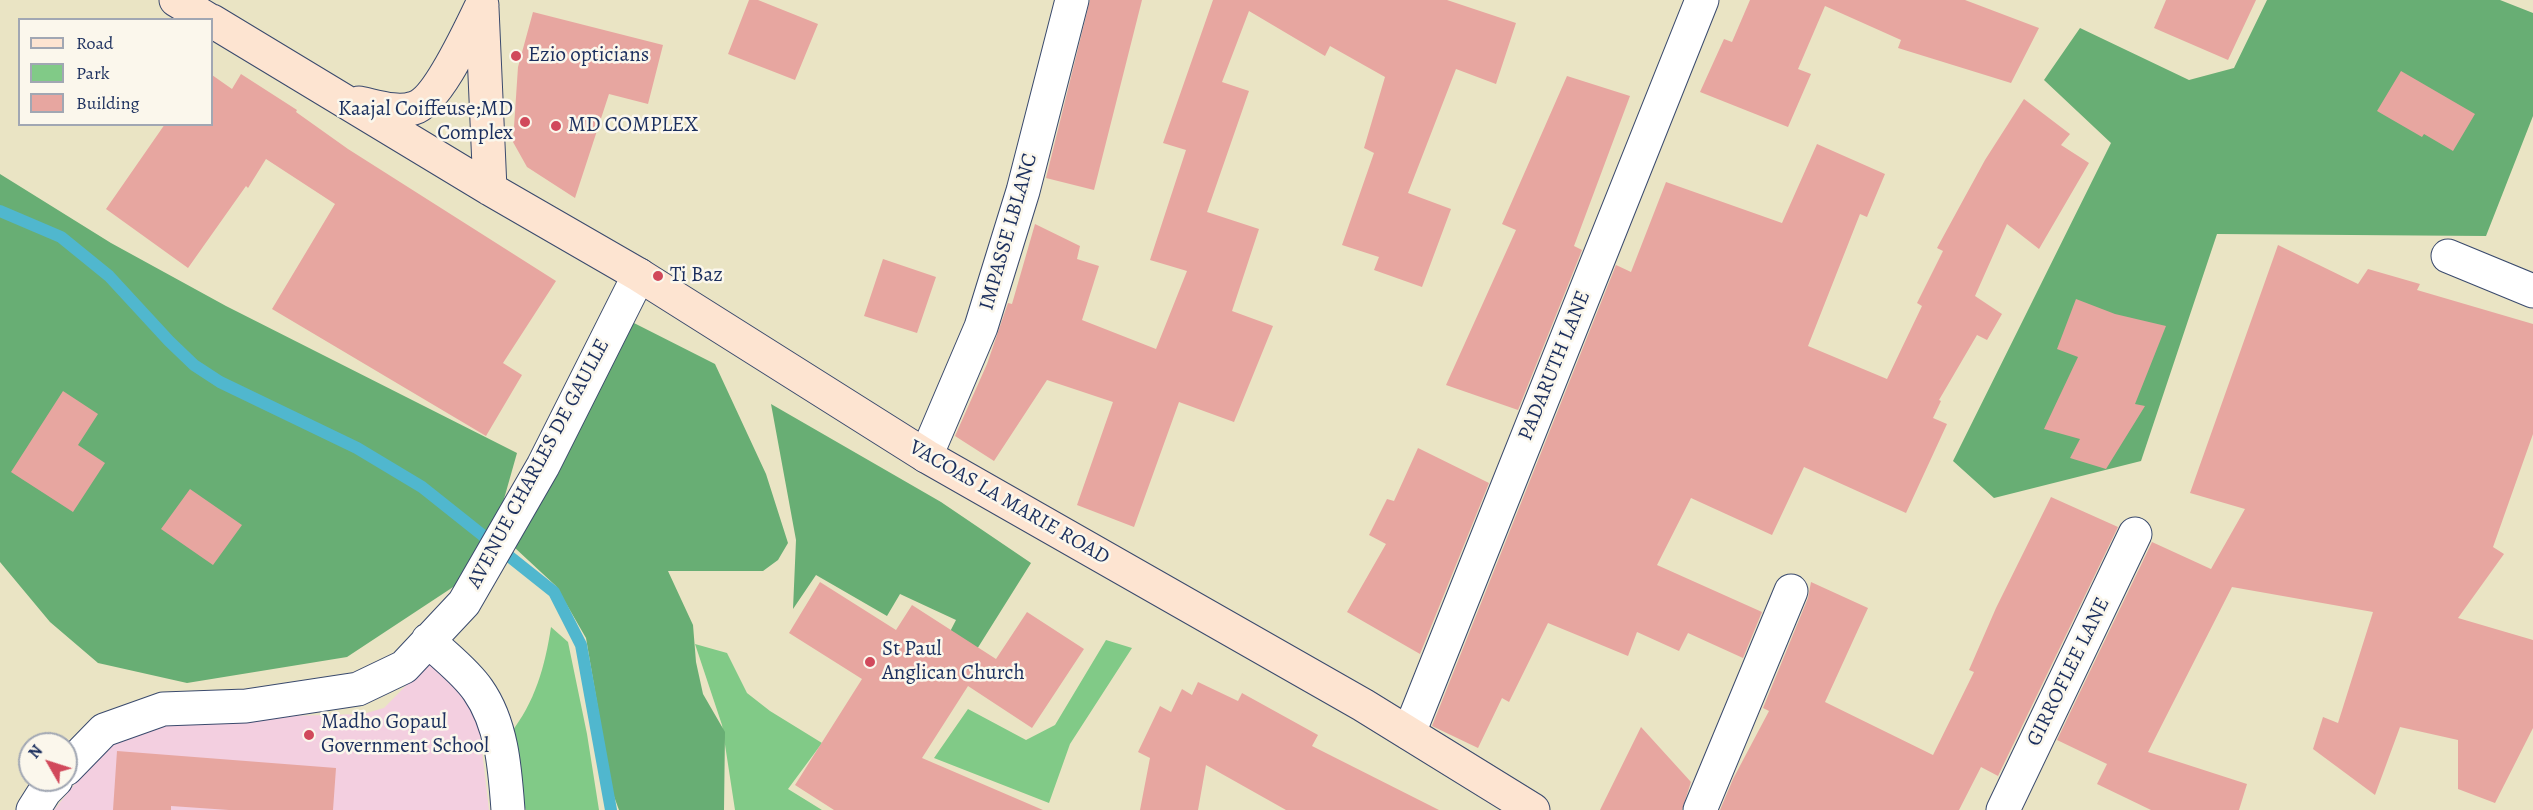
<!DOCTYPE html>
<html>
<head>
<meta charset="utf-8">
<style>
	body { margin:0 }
	#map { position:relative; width:2533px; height:810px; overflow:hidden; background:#eae4c4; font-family:Alegreya,serif }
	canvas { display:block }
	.legend { position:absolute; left:18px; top:18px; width:195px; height:108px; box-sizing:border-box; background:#fbf7ec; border:2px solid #a1a7b3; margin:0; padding:8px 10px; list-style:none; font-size:18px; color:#1b2f5e }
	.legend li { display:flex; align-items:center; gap:12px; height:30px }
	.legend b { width:30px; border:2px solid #a1a7b3 }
	.north { position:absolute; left:18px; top:732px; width:60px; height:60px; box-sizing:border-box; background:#fbf7ec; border:2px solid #a1a7b3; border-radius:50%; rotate:309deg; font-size:16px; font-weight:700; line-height:24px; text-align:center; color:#1b2f5e }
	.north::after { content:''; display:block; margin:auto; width:21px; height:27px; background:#d1495b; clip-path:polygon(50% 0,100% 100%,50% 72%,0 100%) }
</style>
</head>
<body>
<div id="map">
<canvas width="2533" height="810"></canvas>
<ul class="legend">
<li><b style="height:8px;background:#fde4d1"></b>Road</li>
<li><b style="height:16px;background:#81ca87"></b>Park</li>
<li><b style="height:16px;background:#e7a6a0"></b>Building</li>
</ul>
<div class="north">N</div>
</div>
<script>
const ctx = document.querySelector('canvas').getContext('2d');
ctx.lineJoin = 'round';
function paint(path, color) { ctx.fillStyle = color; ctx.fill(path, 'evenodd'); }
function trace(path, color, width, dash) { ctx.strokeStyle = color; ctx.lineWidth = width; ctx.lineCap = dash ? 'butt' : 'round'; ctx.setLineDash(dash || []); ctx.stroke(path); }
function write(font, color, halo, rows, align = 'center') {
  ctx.font = font + ' Alegreya,serif'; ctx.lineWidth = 5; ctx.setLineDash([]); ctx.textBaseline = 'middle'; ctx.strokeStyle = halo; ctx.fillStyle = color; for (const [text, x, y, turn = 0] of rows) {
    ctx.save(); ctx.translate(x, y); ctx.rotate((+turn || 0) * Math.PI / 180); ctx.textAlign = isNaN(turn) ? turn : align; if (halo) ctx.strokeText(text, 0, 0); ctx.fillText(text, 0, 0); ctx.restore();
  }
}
const built = new Path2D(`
	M 429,662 L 461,688 L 478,717 L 489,810 L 54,810 L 86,770 L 115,742 L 158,727 L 209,718 L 363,714 L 384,708 Z`);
const green = new Path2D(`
	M 551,627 L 568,642 L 587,734 L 599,810 L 526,810 L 524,805 L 510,734 C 535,702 545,667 551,627 Z
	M 1106,640 L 1132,648 L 1070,744 L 1049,803 L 934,758 L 968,709 L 1026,740 L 1055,725 Z
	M 695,644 L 727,653 L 747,693 L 770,711 L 822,743 L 788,789 L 822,810 L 735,810 L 722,725 Z`);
const forest = new Path2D(`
	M 2267,0 L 2500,0 L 2533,13 L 2533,116 L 2486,236 L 2217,234 L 2141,461 L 1994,498 L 1953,461 L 2111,143 L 2044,80 L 2080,28 L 2189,80 L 2234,68 Z
	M 0,174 L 111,243 L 226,306 L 517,453 L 485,566 L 347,657 L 187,683 L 98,663 L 50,622 L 0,562 Z
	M 630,321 L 715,364 L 766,474 L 788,543 L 778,560 L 763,571 L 668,571 L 693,625 L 696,662 L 703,694 L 725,732 L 724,810 L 619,810 L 612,791 L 586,638 L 556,586 L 515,548 Z
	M 771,404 L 941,502 L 1031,563 L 962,673 L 937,657 L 956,620 L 900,594 L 887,616 L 816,575 L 793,609 L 796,540 Z`);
const stream = new Path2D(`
	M 0,211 L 61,237 L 109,276 L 169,341 L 194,365 L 220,382 L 357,448 L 422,487 L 554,592 L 581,645 L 611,810`);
const building = new Path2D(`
	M 749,0 L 758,0 L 818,24 L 795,80 L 728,54 Z
	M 1090,0 L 1142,0 L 1094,190 L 1046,178 Z
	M 1213,0 L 1447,0 L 1516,23 L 1496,84 L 1456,69 L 1408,193 L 1451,209 L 1422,287 L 1374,270 L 1379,257 L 1342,245 L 1374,153 L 1364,148 L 1385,77 L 1330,46 L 1325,56 L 1249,11 L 1222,82 L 1249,91 L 1207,212 L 1259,229 L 1232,311 L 1273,326 L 1234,422 L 1179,402 L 1134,527 L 1077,505 L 1113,402 L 1047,380 L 994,461 L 955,436 L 987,364 L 1008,303 L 1012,304 L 1035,224 L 1080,246 L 1077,259 L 1099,266 L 1082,320 L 1156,349 L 1187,271 L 1150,260 L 1186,150 L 1163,143 Z
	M 1750,0 L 1965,0 L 2039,28 L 2011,83 L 1898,48 L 1901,40 L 1825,6 L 1798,69 L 1811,74 L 1788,127 L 1700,92 L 1724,39 L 1732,42 Z
	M 2166,0 L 2256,0 L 2228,60 L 2154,28 Z
	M 533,12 L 663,45 L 648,104 L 609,94 L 575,198 L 527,167 L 513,142 L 518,67 Z
	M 2401,71 L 2475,114 L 2453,151 L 2424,134 L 2422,137 L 2377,111 Z
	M 241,74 L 297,110 L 296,112 L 348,149 L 556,281 L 503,363 L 522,375 L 486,436 L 272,309 L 335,204 L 266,159 L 248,188 L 246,186 L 188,268 L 106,209 L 165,124 L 212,124 L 212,75 L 232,89 Z
	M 1567,76 L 1630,96 L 1574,246 L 1582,250 L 1518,410 L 1446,385 L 1516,230 L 1502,224 Z
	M 2024,99 L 2070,134 L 2061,145 L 2089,163 L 2039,249 L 2007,224 L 1975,296 L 2002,314 L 1987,340 L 1977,335 L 1939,400 L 1941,401 L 1933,418 L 1947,424 L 1906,513 L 1804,467 L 1772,535 L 1691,498 L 1657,565 L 1762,612 L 1743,658 L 1688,633 L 1679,651 L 1637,632 L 1628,656 L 1548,623 L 1509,702 L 1502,698 L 1478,748 L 1432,726 L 1616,265 L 1631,272 L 1666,182 L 1782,223 L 1817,144 L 1885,174 L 1867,217 L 1860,214 L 1808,346 L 1887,379 L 1922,306 L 1917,303 L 1943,251 L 1937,248 L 1985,160 Z
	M 2278,245 L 2358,284 L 2368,269 L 2420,284 L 2417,290 L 2533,324 L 2533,434 L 2493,547 L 2504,554 L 2458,618 L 2533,640 L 2533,728 L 2495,803 L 2458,789 L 2458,740 L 2400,727 L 2375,795 L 2313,749 L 2323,717 L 2338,723 L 2373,612 L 2232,587 L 2148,752 L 2247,784 L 2239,810 L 2151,810 L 2097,784 L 2107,764 L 2057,740 L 2152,542 L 2211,569 L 2245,509 L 2190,493 Z
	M 883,259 L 936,277 L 917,333 L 864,316 Z
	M 2076,299 L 2115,314 L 2166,326 L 2135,404 L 2145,406 L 2106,469 L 2070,458 L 2080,439 L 2044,429 L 2078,357 L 2057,349 Z
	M 63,391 L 98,414 L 78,445 L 105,463 L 73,512 L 11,472 Z
	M 1418,448 L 1489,483 L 1420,654 L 1347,612 L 1386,544 L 1369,535 L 1387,499 L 1394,501 Z
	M 190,489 L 242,525 L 213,565 L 161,529 Z
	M 2051,497 L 2118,527 L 1998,776 L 1981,767 L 1959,810 L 1720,810 L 1733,779 L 1769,711 L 1763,708 L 1808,598 L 1811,582 L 1868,608 L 1825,702 L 1933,755 L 1974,672 L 1969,670 L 1996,608 Z
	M 820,582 L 896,630 L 912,605 L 996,659 L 1027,612 L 1084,649 L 1032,728 L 968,686 L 922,758 L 1043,810 L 834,810 L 795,785 L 862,679 L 789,633 Z
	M 1198,682 L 1238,701 L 1242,693 L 1318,735 L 1312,746 L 1439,810 L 1286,810 L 1206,765 L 1198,810 L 1140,810 L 1150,758 L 1138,752 L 1160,706 L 1171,712 L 1182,689 L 1192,695 Z
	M 1641,727 L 1691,782 L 1682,810 L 1600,810 Z
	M 117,751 L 336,768 L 333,810 L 229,810 L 171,806 L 171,810 L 113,810 Z`);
const street = new Path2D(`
	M 2448,256 L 2533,291
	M 926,456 L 981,327 L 1023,191 L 1072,0
	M 428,640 C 444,656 465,671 478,690 C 502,724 505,769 508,810
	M 1409,733 L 1702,0
	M 66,769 L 104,730 L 163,709 L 246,706 L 358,689 L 404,667 L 464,603 L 543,466 L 639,275
	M 33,810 L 45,791 L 56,780
	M 1700,810 L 1791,591
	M 2003,810 L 2135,534`);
const secondary = new Path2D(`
	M 176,0 L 209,20
	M 482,8 L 490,189
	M 212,21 L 490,189 L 639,275 L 926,456 L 1363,705 L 1533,810
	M 359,103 C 375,106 397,114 414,108 C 438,101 470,29 482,5`);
const markers = [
	[516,56,6,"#d1495b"],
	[525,122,6,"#d1495b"],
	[556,126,6,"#d1495b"],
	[658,276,6,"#d1495b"],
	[870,662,6,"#d1495b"],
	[309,735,6,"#d1495b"]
];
const poiNames = [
	["Ezio opticians",528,56],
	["Kaajal Coiffeuse;MD",513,110,"right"],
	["Complex",513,134,"right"],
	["MD COMPLEX",568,126],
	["Ti Baz",670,276],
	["St Paul",882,650],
	["Anglican Church",882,674],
	["Madho Gopaul",321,723],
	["Government School",321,747]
];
const streetNames = [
	["IMPASSE LBLANC",1009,232,-74],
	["PADARUTH LANE",1555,366,-68],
	["AVENUE CHARLES DE GAULLE",539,464,-62],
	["VACOAS LA MARIE ROAD",1009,503,30],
	["GIRROFLEE LANE",2069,672,-64]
];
paint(built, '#f3cfe0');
paint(green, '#81ca87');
paint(forest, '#68ae74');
trace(stream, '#50b7ce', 12);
paint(building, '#e7a6a0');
trace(street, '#3a4a6d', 35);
trace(secondary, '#3a4a6d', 35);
trace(street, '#fff', 33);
trace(secondary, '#fde4d1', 33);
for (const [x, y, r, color] of markers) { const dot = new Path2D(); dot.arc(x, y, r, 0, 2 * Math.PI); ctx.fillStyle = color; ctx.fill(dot); trace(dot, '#fbf7ec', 2); }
write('21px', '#1b2f5e', '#fbf7ec', poiNames, 'left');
write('21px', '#1b2f5e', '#fbf7ec', streetNames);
</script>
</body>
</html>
